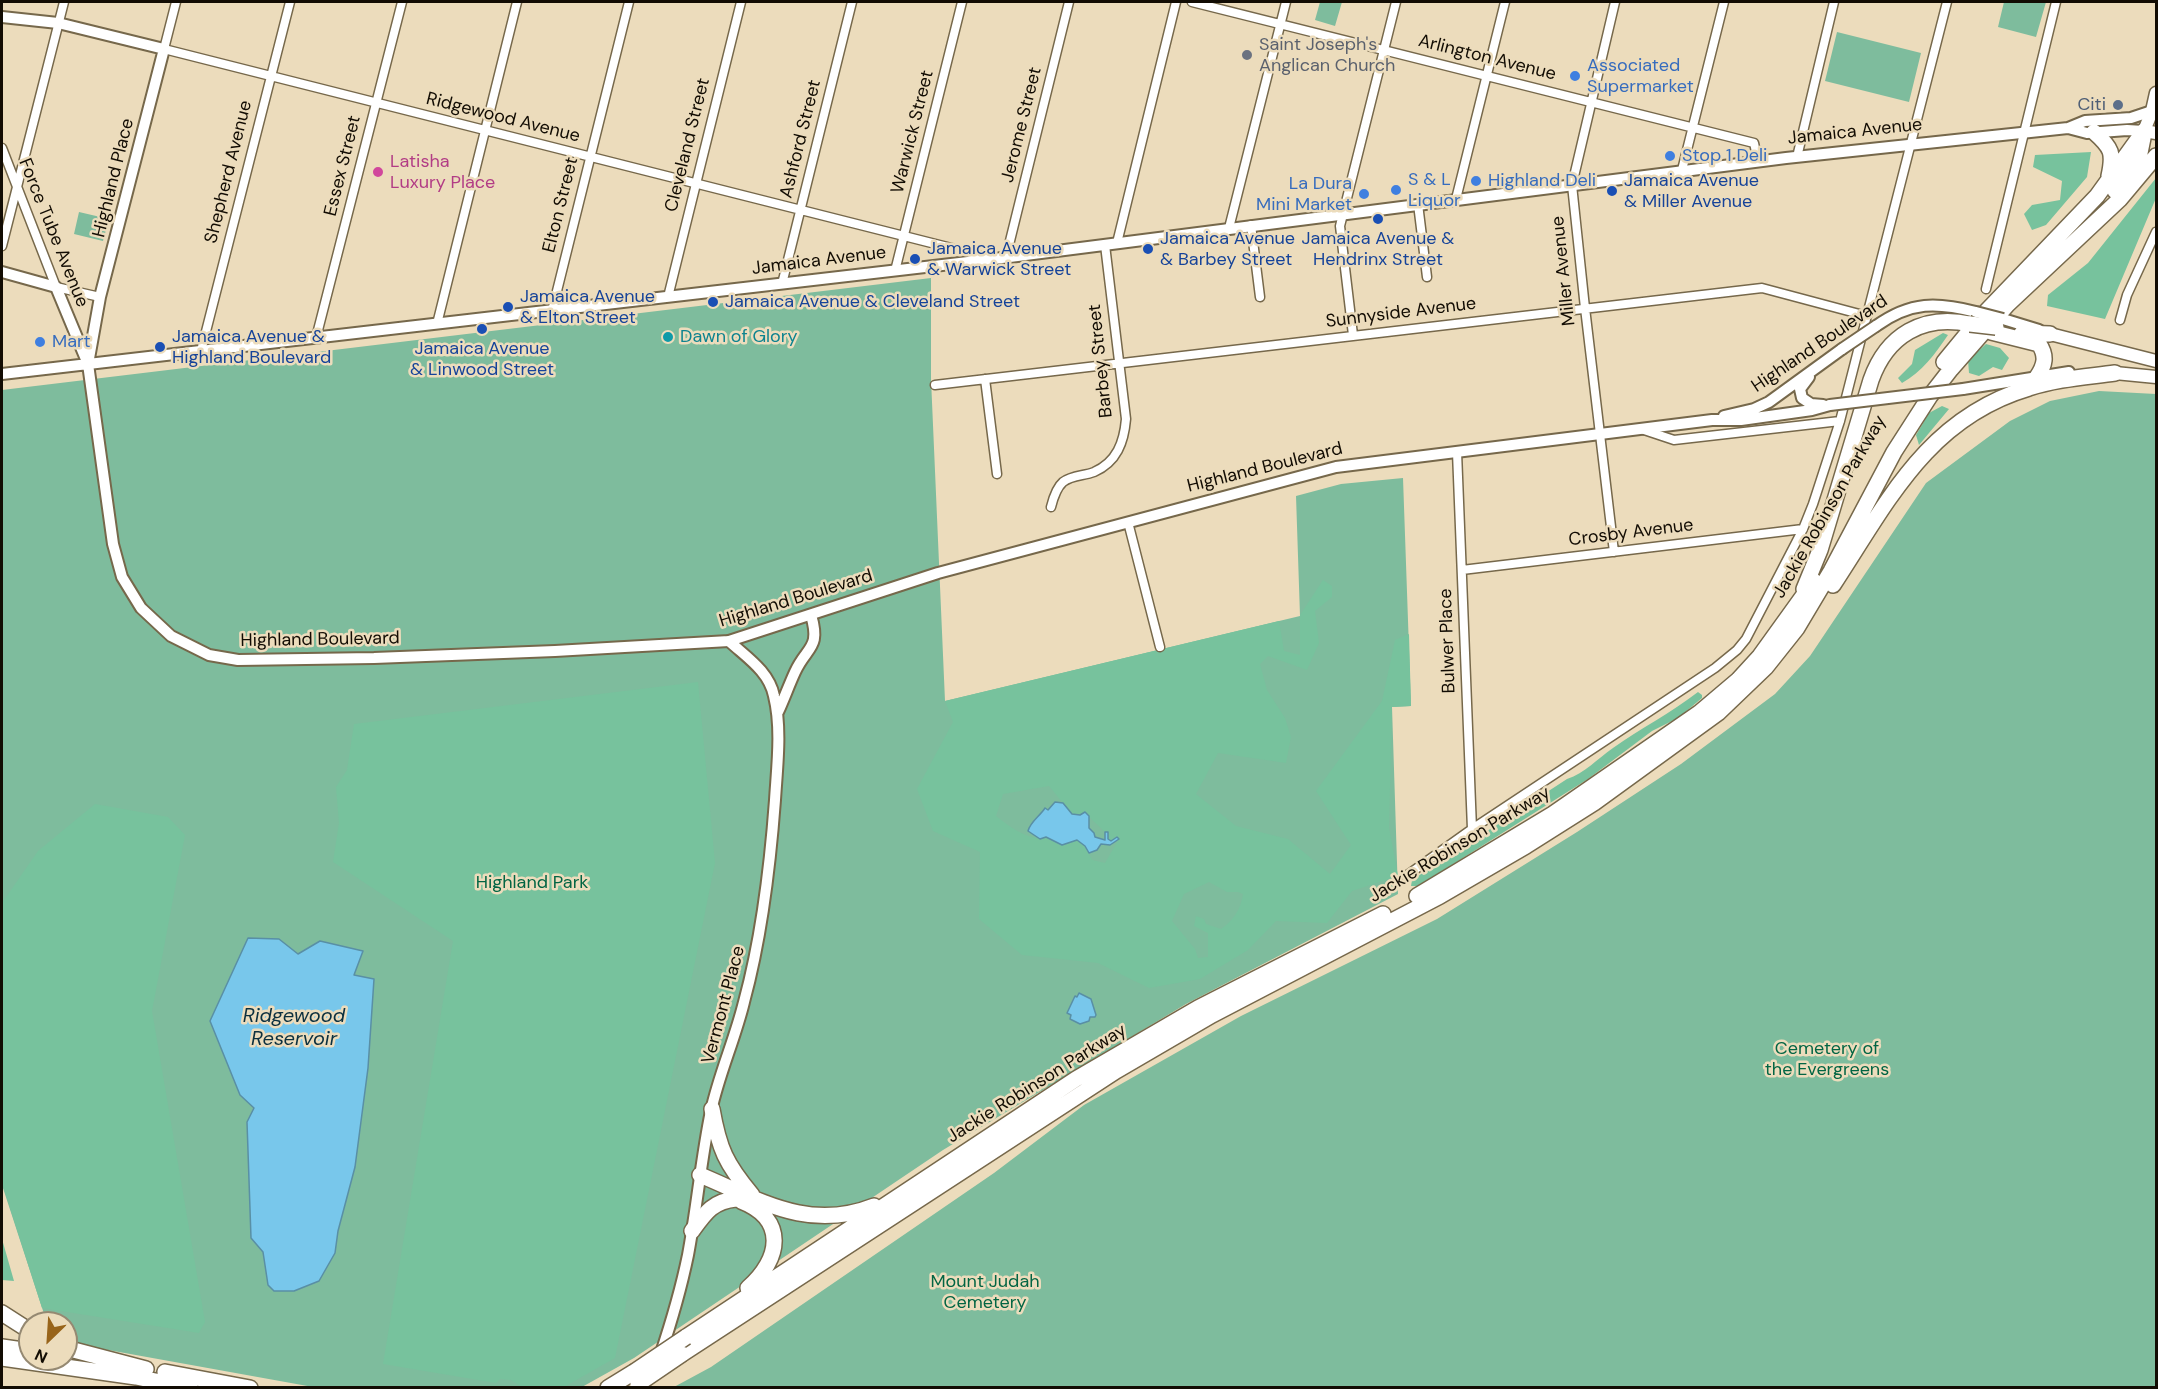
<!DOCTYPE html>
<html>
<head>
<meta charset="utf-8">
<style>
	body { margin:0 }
	#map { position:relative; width:2158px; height:1389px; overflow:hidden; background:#ecdcbc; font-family:"DM Sans",sans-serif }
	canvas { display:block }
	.frame { position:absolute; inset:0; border:3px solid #120c03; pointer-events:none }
	.north { position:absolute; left:18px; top:1311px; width:60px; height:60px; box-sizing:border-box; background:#ecdcbc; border:2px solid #958972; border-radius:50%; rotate:205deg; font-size:16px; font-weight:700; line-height:24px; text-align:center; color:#120c03 }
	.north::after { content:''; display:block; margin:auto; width:21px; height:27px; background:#98641a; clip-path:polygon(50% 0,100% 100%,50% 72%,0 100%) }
</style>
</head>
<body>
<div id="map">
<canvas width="2158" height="1389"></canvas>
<div class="frame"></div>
<div class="north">N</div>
</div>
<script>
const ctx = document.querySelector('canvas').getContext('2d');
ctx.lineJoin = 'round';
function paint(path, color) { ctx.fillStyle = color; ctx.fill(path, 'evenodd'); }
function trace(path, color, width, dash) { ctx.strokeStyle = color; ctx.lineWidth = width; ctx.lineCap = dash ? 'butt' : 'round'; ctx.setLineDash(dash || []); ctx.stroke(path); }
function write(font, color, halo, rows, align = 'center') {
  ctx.font = font + ' "DM Sans",sans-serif'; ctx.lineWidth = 5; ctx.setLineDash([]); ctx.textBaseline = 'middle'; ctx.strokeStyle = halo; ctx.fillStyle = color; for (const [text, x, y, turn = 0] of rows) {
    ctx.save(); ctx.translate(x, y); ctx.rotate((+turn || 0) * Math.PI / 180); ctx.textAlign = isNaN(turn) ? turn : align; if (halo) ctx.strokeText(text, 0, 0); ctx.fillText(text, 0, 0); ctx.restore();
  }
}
const green = new Path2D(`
	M 1320,2 L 1342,2 L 1335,26 L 1315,20 Z
	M 2004,2 L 2046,2 L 2036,37 L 1998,27 Z
	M 1837,32 L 1921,53 L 1909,102 L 1825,81 Z
	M 79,212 L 109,219 L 103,241 L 74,234 Z
	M 931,278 L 931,379 L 945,701 L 1300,616 L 1296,496 L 1341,484 L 1403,478 L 1411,706 L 1392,707 L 1398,894 L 1186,1004 L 943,1150 L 634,1358 L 582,1387 L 313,1387 L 86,1346 L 66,1340 L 66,1323 L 47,1323 L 2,1185 L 2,390 Z
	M 2099,391 L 2156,394 L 2156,1387 L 674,1387 L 711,1367 L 994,1173 L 1084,1105 L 1241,1016 L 1437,919 L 1577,832 L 1681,764 L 1775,694 L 1810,656 L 1926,483 L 2010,421 L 2050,401 Z`);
const forest = new Path2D(`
	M 2091,152 L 2087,177 L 2046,225 L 2032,230 L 2024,214 L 2032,205 L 2060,200 L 2062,181 L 2033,167 L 2035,155 Z
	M 2156,178 L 2156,198 L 2105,319 L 2047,306 L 2048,295 L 2088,263 Z
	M 1943,333 L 1948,335 C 1935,354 1922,372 1902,383 L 1898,378 L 1912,364 L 1915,350 Z
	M 1986,344 L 2000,348 L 2009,358 L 2002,370 L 1993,367 L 1979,376 L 1969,373 L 1968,360 Z
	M 1942,406 L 1949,409 L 1919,445 L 1916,435 L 1929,413 Z
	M 1323,580 L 1332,586 L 1332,597 L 1315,611 L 1319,643 L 1307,670 L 1268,656 L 1260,664 L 1267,690 L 1285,718 L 1291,737 L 1286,763 L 1218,753 L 1196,794 L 1236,826 L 1288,839 L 1330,874 L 1351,845 L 1316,791 L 1382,701 L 1395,640 L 1409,634 L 1411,706 L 1392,707 L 1389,828 L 1398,876 L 1352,891 L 1327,923 L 1276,921 L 1248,950 L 1200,979 L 1149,988 L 1098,963 L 1022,955 L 979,919 L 980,852 L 933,831 L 917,789 L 953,722 L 945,701 L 1279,621 L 1284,651 L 1300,655 L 1300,615 ZM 1049,786 L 1072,814 L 1080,815 L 1085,813 L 1105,832 L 1108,832 L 1108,839 L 1111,841 L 1117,837 L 1119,839 L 1105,863 L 1092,860 L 1085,846 L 1077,840 L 1062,845 L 1046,837 C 1029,842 1009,826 996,816 L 1003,794 ZM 1209,882 L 1227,892 L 1238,892 L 1243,894 C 1241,909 1233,921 1221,929 L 1206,924 L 1204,919 L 1196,916 L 1194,926 L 1208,933 L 1208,957 L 1198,958 L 1195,949 L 1172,921 L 1184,894 Z
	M 698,682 L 715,863 L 615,1358 L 564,1387 L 522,1387 L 511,1380 L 500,1379 L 496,1383 L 383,1364 L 453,941 L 333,862 L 339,823 L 336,787 L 347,770 L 354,724 Z
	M 1698,692 L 1702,695 L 1702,698 L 1678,718 L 1652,731 L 1588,779 L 1447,868 L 1417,886 L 1411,886 L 1412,880 L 1567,779 C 1585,773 1597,759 1613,748 C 1641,728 1671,713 1698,692 Z
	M 95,804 L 168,817 L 185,835 L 152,1011 L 205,1322 L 199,1333 L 42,1308 L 2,1183 L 2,903 L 38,851 Z
	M 2,1239 L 14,1281 L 2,1280 Z`);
const water = new Path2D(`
	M 1055,802 L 1063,803 L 1072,814 L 1080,815 L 1085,812 L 1089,816 L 1089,828 L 1094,833 L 1095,837 L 1105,840 L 1105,832 L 1108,832 L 1108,839 L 1111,841 L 1117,837 L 1119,839 L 1110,845 L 1101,844 L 1097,850 L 1089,853 L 1085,846 L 1077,840 L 1062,845 L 1046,837 L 1040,839 L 1028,831 C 1030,822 1040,816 1045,808 L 1048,810 Z
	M 248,938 L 279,939 L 298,954 L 320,941 L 363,951 L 354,975 L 374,979 L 368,1068 L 355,1167 L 338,1231 L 335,1253 L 319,1281 L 294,1291 L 274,1291 L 268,1285 L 263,1252 L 251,1238 L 247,1122 L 254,1108 L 240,1095 L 210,1021 Z
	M 1079,993 L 1091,999 L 1096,1015 L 1095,1017 L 1090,1017 L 1089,1021 L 1080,1024 L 1070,1019 L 1071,1015 L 1067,1013 L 1075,996 L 1077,997 Z`);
const minor = new Path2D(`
	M 176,2 L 164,49 L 991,258
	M 1192,2 L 1754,143 L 1758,161
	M 2,148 L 56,287 L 100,297
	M 1797,157 L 1834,2
	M 1682,170 L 1724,2
	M 1456,199 L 1505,2
	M 1418,204 L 1427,277
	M 1251,225 L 1260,297
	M 1229,228 L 1286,2
	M 1117,243 L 1176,2
	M 2,246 L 64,2
	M 1006,257 L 1069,2
	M 895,271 L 962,2
	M 782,284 L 852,2
	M 1986,289 L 2056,2
	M 668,297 L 741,2
	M 552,311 L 629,2
	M 2120,320 L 2127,295 L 2156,232
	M 437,324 L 517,2
	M 1353,335 L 1340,226 L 1396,2
	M 316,338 L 402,2
	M 201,351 L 290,2
	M 985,379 L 997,474
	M 935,385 L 1762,288 L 1867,316
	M 1641,429 L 1674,440 L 1840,421
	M 1457,452 L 1472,829
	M 1051,507 C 1053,499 1056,488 1063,482 C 1072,475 1084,476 1094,472 C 1117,462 1124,442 1126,419 L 1105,245
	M 1128,522 L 1160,647
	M 1614,552 L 1585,308 L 1572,185 L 1615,2
	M 1462,570 L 1803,529
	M 1406,876 L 1472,829 L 1715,668 L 1737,650 L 1746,639 L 1803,529 L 1813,504 L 1840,421 L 1947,2`);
const tertiary = new Path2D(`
	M 778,712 C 784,699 789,685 795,672 C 807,646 821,649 811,615
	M 660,1356 C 671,1323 681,1289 688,1255 C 697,1207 701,1159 711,1111 C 719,1074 735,1039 744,1002 C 762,936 770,868 775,800 C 777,767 782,728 774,696 C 769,671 746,657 729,641`);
const secondary = new Path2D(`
	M 2,17 L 58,23 L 164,49 L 100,297 L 88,364
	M 2068,128 L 2087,133 L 2127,130 L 2144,131
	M 2,272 L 56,287 L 88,364 L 113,544 L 122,577 L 141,608 L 171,636 L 209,655 L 238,660 L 374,658 L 555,651 L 729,641 L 938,573 L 1336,467 L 1712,420 L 1741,420 L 1812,410 L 1830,405
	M 2003,319 L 2039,330
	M 1876,326 C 1911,301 1937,302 1976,312
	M 2,374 L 994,259 L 1786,158 L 2068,128 L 2085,121 L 2131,118 L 2152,111
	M 1809,377 L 1800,389 L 1802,398 L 1811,404 L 1823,405
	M 1963,389 L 2069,372
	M 1724,416 L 1754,409 L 1769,402 L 1842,349`);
const primary = new Path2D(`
	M 2156,93 L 2152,111 L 2144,131 L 2156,133
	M 2050,334 L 2156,361
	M 2115,373 L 2156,377`);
const motorway = new Path2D(`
	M 2094,132 C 2112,148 2114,153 2109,176
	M 2115,191 L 2140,153 L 2144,133
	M 1991,332 L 2039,344 C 2047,356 2045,365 2037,377
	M 2022,333 L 2050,334
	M 1944,362 L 1981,317 L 2097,196 L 2144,131
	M 1833,585 C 1887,503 1927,418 2029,388 C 2056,379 2086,377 2115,373
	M 1804,589 L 1820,550 L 1871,380 C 1887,335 1923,314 1970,324
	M 1417,896 L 1553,814 L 1699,713 L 1738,680 L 1760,656 L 1814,581
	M 712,1109 C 719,1149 726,1164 752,1195
	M 700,1175 C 760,1200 808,1232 874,1206
	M 741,1201 C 787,1219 781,1259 748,1288
	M 692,1231 C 705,1213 713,1201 736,1199
	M 2,1313 L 30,1331
	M 686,1337 L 1076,1079 L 1198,1008 L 1383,914
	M 2,1347 L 30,1351
	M 66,1348 L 146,1369
	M 682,1354 L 1116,1071 L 1212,1015 L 1440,896 L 1526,846 L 1594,803 L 1718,713 L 1766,667 L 1797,628 L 1831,571 L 1894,452 L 1930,396 L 1951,369 L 2007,305 L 2120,199 L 2156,156
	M 2,1358 L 136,1377 L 190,1388
	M 165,1372 L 250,1388
	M 608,1388 L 634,1372`);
const secondaryBridge = new Path2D(`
	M 1976,312 L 2003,319
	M 1842,349 L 1876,326
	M 1830,405 L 1963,389`);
const motorwayBridge = new Path2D(`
	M 1970,324 L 1996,327
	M 634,1372 L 686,1337
	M 638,1384 L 682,1354`);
const markers = [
	[1247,55,6,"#6b7280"],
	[1575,76,6,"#3f7fe0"],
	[2118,105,6,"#5c6f8a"],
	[1670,156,6,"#3f7fe0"],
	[378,172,6,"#d1479c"],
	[1476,181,6,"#3f7fe0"],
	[1396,190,6,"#3f7fe0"],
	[1612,191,6,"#1a4fb4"],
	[1364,194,6,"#3f7fe0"],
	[1378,219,6,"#1a4fb4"],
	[1148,249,6,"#1a4fb4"],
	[915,259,6,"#1a4fb4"],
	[713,302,6,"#1a4fb4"],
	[508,307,6,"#1a4fb4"],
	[482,329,6,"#1a4fb4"],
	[668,337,6,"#0f9aa8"],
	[40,342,6,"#3f7fe0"],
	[160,347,6,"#1a4fb4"]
];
const worshipNames = [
	["Saint Joseph's",1259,45],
	["Anglican Church",1259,66]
];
const streetNames = [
	["Arlington Avenue",1487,58,14],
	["Ridgewood Avenue",503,118,14],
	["Jerome Street",1022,125,-76],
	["Warwick Street",913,132,-76],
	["Jamaica Avenue",1855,132,-6],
	["Ashford Street",801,139,-76],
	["Cleveland Street",688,145,-76],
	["Essex Street",343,166,-76],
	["Shepherd Avenue",229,172,-76],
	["Highland Place",114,178,-76],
	["Elton Street",561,205,-76],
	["Force Tube Avenue",53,233,68],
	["Jamaica Avenue",819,261,-7],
	["Miller Avenue",1564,271,-96],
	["Sunnyside Avenue",1401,313,-7],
	["Highland Boulevard",1820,344,-34],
	["Barbey Street",1101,361,-96],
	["Highland Boulevard",1265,468,-14],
	["Jackie Robinson Parkway",1830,507,-60],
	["Crosby Avenue",1631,533,-7],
	["Highland Boulevard",796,599,-17],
	["Highland Boulevard",320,640,-1],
	["Bulwer Place",1448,641,-92],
	["Jackie Robinson Parkway",1460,845,-31],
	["Vermont Place",724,1005,-75],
	["Jackie Robinson Parkway",1037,1084,-32]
];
const shopNames = [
	["Associated",1587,66],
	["Supermarket",1587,87],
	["Stop 1 Deli",1682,156],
	["S & L",1408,180],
	["Liquor",1408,201],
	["Highland Deli",1488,181],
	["La Dura",1352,184,"right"],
	["Mini Market",1352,205,"right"],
	["Mart",52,342]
];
const serviceNames = [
	["Citi",2106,105]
];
const hotelNames = [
	["Latisha",390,162],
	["Luxury Place",390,183]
];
const transitNames = [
	["Jamaica Avenue",1624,181],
	["& Miller Avenue",1624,202],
	["Jamaica Avenue",1160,239],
	["& Barbey Street",1160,260],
	["Jamaica Avenue &",1378,239,"center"],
	["Hendrinx Street",1378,260,"center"],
	["Jamaica Avenue",927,249],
	["& Warwick Street",927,270],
	["Jamaica Avenue",520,297],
	["& Elton Street",520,318],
	["Jamaica Avenue & Cleveland Street",725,302],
	["Jamaica Avenue &",172,337],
	["Highland Boulevard",172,358],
	["Jamaica Avenue",482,349,"center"],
	["& Linwood Street",482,370,"center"]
];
const cultureNames = [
	["Dawn of Glory",680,337]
];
const parkNames = [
	["Highland Park",532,883],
	["Cemetery of",1827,1049],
	["the Evergreens",1827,1070],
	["Mount Judah",985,1282],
	["Cemetery",985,1303]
];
const waterNames = [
	["Ridgewood",294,1017],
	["Reservoir",294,1040]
];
paint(green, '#7ebc9d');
paint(forest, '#77c29d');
paint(water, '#78c7eb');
trace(water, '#598fa5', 1.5);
trace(minor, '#76684b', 11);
trace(tertiary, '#76684b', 14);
trace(secondary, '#76684b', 14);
trace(primary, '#76684b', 15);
trace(motorway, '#76684b', 18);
trace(minor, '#fff', 8);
trace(tertiary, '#fff', 10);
trace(secondary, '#fff', 10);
trace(primary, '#fff', 12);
trace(motorway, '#fff', 15);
trace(secondaryBridge, '#76684b', 14, []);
trace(motorwayBridge, '#76684b', 18, []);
trace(secondaryBridge, '#fff', 10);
trace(motorwayBridge, '#fff', 15);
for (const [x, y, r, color] of markers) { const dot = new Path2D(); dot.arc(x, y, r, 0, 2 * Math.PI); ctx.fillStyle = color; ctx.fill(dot); trace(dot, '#ecdcbc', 2); }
write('18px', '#5b616d', '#ecdcbc', worshipNames, 'left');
write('18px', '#120c03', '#ecdcbc', streetNames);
write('18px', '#366cbe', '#ecdcbc', shopNames, 'left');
write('18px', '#4e5e75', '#ecdcbc', serviceNames, 'right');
write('18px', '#b23c85', '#ecdcbc', hotelNames, 'left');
write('18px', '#164399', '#ecdcbc', transitNames, 'left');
write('18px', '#0d838f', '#ecdcbc', cultureNames, 'left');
write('18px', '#026543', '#ecdcbc', parkNames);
write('italic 20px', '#0b303f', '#ecdcbc', waterNames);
</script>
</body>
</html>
